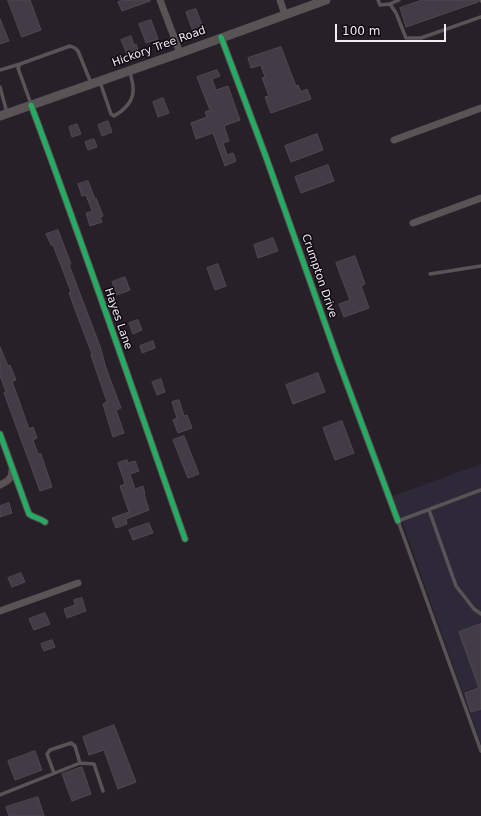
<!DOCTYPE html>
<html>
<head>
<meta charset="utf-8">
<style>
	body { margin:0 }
	#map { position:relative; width:481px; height:816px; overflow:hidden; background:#272029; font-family:"DejaVu Sans",sans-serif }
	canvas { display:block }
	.scale { position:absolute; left:335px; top:24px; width:111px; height:18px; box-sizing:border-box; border:2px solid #f3eaf6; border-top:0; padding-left:5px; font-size:12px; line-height:14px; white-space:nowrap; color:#f3eaf6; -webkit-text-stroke:3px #0e0910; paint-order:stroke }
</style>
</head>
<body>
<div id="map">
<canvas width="481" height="816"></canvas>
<div class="scale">100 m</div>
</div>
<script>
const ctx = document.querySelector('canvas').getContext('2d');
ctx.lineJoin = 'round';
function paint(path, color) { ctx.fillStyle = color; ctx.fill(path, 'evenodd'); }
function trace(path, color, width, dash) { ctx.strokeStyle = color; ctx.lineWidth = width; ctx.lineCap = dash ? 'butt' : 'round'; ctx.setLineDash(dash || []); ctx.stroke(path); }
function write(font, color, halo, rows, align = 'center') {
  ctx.font = font + ' "DejaVu Sans",sans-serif'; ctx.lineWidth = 3; ctx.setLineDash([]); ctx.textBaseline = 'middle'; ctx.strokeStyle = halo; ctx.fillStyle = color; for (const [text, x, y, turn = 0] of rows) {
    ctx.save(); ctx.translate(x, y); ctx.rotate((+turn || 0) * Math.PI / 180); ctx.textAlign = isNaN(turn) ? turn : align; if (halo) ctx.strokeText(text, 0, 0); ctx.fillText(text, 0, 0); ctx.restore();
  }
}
const commercial = new Path2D(`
	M 481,464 L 481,744 L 393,496 Z`);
const building = new Path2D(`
	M 8,0 L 30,0 L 41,30 L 22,37 Z
	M 123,0 L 150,0 L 150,1 L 122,11 L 118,2 Z
	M 422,0 L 478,0 L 478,2 L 406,27 L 400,8 Z
	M 196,9 L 202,25 L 192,29 L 186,12 Z
	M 0,19 L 9,41 L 0,44 Z
	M 151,20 L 158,39 L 146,43 L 139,24 Z
	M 131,36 L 134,45 L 136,44 L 138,50 L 127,54 L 121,40 Z
	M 281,47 L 296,86 L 298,85 L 301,92 L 307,89 L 311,99 L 271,113 L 265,97 L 269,96 L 262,78 L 265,77 L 261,65 L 251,68 L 248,58 Z
	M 217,70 L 220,76 L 212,79 L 216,90 L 228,86 L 240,120 L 224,126 L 229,141 L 223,143 L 227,155 L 233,153 L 236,161 L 225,166 L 213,133 L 196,139 L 191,123 L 207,117 L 205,112 L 210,110 L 197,77 Z
	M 163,98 L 169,113 L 158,117 L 153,102 Z
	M 108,121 L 112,132 L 102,136 L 98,125 Z
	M 77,124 L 81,134 L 72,137 L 69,127 Z
	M 317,134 L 323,150 L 291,162 L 285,146 Z
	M 94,139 L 97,147 L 88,150 L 85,142 Z
	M 328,165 L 334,181 L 301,193 L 295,177 Z
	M 88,181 L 95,199 L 96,198 L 103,216 L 100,217 L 102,222 L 90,226 L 86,213 L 92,211 L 86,195 L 82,196 L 78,184 Z
	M 58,230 L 71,264 L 69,265 L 100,346 L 106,368 L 121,408 L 116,410 L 124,433 L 113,437 L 103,404 L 107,402 L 91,355 L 92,354 L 76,312 L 69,293 L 71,292 L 62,268 L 53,245 L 51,245 L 46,234 Z
	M 273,238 L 278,251 L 258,258 L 254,245 Z
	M 355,256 L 365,284 L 361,286 L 369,308 L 344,317 L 339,304 L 350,300 L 336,263 Z
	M 218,264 L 226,286 L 215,290 L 207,268 Z
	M 125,277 L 130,290 L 117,295 L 112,282 Z
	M 138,320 L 142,330 L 133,334 L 129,323 Z
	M 153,341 L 155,348 L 142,353 L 140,346 Z
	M 0,347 L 8,366 L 10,365 L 16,380 L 12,381 L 29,429 L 33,427 L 37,438 L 33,440 L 38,454 L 41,454 L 52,487 L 40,491 L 4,393 L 6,392 L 0,376 Z
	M 318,373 L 325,392 L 293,404 L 286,385 Z
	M 161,379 L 165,392 L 157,395 L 152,382 Z
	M 179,400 L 184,416 L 187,415 L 192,428 L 178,433 L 173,420 L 177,418 L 172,402 Z
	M 342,421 L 354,453 L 335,460 L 323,428 Z
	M 184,436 L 199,474 L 188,478 L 173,440 Z
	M 127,460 L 128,463 L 135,461 L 139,471 L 130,474 L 135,489 L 143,486 L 145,494 L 144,494 L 149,510 L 126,519 L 127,524 L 116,528 L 112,518 L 129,512 L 120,486 L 125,484 L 118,463 Z
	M 9,503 L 12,513 L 0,517 L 0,506 Z
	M 149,523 L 153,533 L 133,540 L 129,530 Z
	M 21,573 L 25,582 L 12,587 L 8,578 Z
	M 82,598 L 86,611 L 67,618 L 64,609 L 75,605 L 74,600 Z
	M 45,613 L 50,624 L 34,630 L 29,619 Z
	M 481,624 L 481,709 L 471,712 L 465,693 L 479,688 L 459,632 Z
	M 52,640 L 55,647 L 44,651 L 41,644 Z
	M 114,725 L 136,782 L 118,789 L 104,750 L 89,755 L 83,737 Z
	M 35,751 L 42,770 L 15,780 L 8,761 Z
	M 82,767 L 91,794 L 72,801 L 62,774 Z
	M 38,797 L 44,816 L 9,816 L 6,807 Z`);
const service = new Path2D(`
	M 378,0 L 380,5 L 390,4 L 396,13 L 406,38 L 421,38 L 481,17
	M 481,0 L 481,1
	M 390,4 L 399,0
	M 0,70 L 20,64
	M 100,82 L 111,114 L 114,116 C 123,111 133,102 133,91 C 134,85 131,78 130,72
	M 0,87 L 7,113
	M 31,104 L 18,68 L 20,64 L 70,46 L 75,48 L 78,51 L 91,83
	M 430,274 L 481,266
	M 481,490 L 398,521 L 481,751
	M 429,510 L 456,586 L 474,609 L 481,614
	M 54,773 L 47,754 L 50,750 L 71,743 L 75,746 L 80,763
	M 0,795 L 80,763 L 94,764 L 103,791`);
const minor = new Path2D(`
	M 160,0 L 180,53
	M 280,0 L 285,15
	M 221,37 L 266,157 L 338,360 L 398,521
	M 31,105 C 85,249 134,394 185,539
	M 394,140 L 481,108
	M 413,223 L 481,198
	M 0,434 L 29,514 C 34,518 40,518 45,522
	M 0,485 C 8,481 12,479 12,470
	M 0,611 L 78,583`);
const tertiary = new Path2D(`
	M 0,116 L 180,53 L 326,0`);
const cycleway = new Path2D(`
	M 221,37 L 266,157 L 338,360 L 398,521
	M 31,105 C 85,249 134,394 185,539
	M 0,434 L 29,514 C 34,518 40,518 45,522`);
const streetNames = [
	["Hickory Tree Road",159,47,-20],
	["Crumpton Drive",319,276,71],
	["Hayes Lane",118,319,71]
];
paint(commercial, '#2e2938');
paint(building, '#433c46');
trace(building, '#4f4950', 1);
trace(service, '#5a5356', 3.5);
trace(minor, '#5a5356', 7);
trace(tertiary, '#5a5356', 9);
trace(cycleway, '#26ab63', 5);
write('11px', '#f3eaf6', '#0e0910', streetNames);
</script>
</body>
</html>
